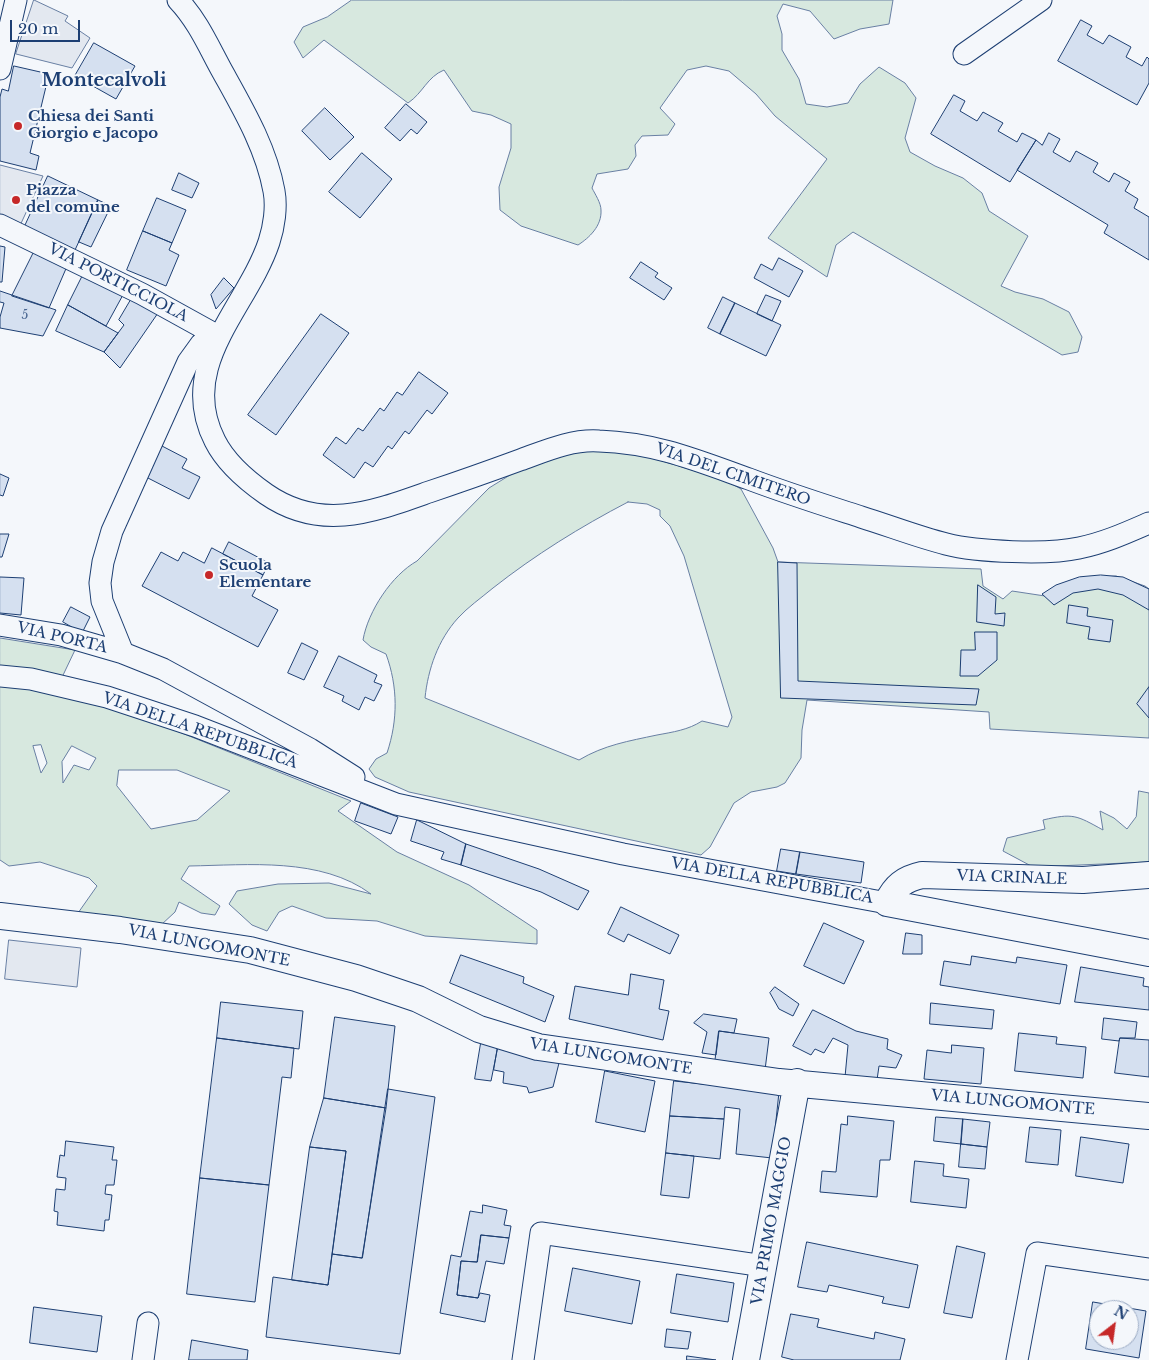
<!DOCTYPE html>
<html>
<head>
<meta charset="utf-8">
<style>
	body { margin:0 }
	#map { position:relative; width:1149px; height:1360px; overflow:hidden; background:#f4f7fb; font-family:"Libre Baskerville",serif }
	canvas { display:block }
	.north { position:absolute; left:1089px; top:1300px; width:50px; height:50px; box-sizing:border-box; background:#f4f7fb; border:1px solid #9eadc5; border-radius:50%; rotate:30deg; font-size:14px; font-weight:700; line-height:20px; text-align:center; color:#1d3f73 }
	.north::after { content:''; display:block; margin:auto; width:18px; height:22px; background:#c62828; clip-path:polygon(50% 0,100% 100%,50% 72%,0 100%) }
	.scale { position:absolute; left:10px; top:20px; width:70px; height:22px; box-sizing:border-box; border:2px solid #1d3f73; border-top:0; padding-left:6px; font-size:15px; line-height:18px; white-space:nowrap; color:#1d3f73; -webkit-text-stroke:4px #f4f7fb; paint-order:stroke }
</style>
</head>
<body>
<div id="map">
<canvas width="1149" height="1360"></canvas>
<div class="north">N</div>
<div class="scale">20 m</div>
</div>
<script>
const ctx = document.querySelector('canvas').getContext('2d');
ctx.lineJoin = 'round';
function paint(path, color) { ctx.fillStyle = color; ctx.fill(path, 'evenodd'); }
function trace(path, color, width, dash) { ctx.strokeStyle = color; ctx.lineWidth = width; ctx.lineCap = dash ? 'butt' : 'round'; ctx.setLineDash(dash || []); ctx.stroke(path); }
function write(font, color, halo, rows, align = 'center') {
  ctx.font = font + ' "Libre Baskerville",serif'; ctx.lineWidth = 4; ctx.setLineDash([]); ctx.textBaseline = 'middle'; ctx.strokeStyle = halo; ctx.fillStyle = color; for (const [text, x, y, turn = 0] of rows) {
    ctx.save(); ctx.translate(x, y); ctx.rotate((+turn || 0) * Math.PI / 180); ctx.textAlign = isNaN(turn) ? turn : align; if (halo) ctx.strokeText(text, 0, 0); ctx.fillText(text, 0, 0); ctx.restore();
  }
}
const green = new Path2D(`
	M 352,0 L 893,0 L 889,24 L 860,29 L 834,39 L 810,11 L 783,4 L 777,16 L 782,34 L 782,50 L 799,79 L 806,104 L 827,107 L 848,103 L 860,84 L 879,67 L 905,83 L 916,98 L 905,138 L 910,152 L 935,166 L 963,178 L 982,193 L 989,211 L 1028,236 L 1001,286 L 1015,292 L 1043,299 L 1069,312 L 1082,337 L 1078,352 L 1062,355 L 853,232 L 836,245 L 827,277 L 768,238 L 827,159 L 775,116 L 756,94 L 729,71 L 706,66 L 687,70 L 660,108 L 675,124 L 668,135 L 642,136 L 635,145 L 636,156 L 628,169 L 597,174 L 592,188 C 595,194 601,203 601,210 C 602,226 589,238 578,245 L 521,226 L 500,210 L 499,187 L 511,148 L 511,124 L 491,115 L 472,111 L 444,70 C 427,77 423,93 408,103 L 324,40 L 303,58 L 294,42 L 303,27 L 327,17 Z
	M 589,447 L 619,448 L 725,480 L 741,489 L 773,548 L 778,562 L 981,569 L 983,586 L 1003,599 L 1012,591 L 1045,596 L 1080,578 L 1116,576 L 1145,586 L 1149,589 L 1149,738 L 990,729 L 989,712 L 807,700 L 802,730 L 801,758 L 785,783 L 777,787 L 751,792 L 734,803 L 710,847 L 701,855 L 409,792 L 375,777 L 369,769 L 376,759 L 387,753 C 398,720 398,687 386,654 L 371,647 L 363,640 C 368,611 392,575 417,561 L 489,488 L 531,462 ZM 628,502 L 647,504 L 660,510 L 660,516 L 670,526 L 684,556 L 732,717 L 728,727 L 702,721 C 688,730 673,732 657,735 C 629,741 604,745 579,760 L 425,698 C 428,669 438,640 458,618 C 468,607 481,598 493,588 C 535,555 580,527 628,502 Z
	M 0,638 L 75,650 L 55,692 L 147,719 L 351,801 L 338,811 L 397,852 L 469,885 L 537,930 L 537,944 L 425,936 L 377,921 L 326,918 L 292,906 L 279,912 L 267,931 L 252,925 L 229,904 L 237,891 L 278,884 L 329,883 L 371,894 C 321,857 249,865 189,866 L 181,879 L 220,906 L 215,915 L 201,913 L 179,902 L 175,912 L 161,925 L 78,913 L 97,886 L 89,878 L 40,862 L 9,866 L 0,860 ZM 41,745 L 47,763 L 41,773 L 33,746 ZM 72,746 L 96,758 L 89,770 L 74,765 L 63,783 L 62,762 ZM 119,770 L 177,770 L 230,791 L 197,820 L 151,829 L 117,786 Z
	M 1139,791 L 1149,793 L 1149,862 L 1033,867 L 1003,851 L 1007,838 L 1045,829 L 1043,820 C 1073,813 1076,815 1103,830 L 1100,811 L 1114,818 L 1127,829 L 1136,817 Z`);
const parking = new Path2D(`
	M 34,0 L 68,16 L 65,21 L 90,38 L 72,68 L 16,54 Z
	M 0,165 L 43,176 L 17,232 L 0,225 Z
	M 9,940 L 81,948 L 77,987 L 5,979 Z`);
const building = new Path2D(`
	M 1081,20 L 1092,26 L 1087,35 L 1103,44 L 1109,35 L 1131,47 L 1126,57 L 1142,66 L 1147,57 L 1149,59 L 1149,83 L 1137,105 L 1058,61 Z
	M 94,43 L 135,66 L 116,99 L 75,76 Z
	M 14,66 L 49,74 L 30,153 L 39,156 L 36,170 L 0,161 L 0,97 L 2,89 L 8,91 Z
	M 954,95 L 965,101 L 960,111 L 977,121 L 983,112 L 1003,123 L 998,131 L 1017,142 L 1022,133 L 1036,140 L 1010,182 L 931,134 Z
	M 406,104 L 427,122 L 417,134 L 411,129 L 400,141 L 385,128 Z
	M 325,108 L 354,137 L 330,160 L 302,131 Z
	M 1049,133 L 1060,139 L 1053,152 L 1070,162 L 1076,151 L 1098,163 L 1093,172 L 1109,182 L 1114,173 L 1130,182 L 1125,191 L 1138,199 L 1134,208 L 1149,217 L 1149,260 L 1104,233 L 1108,225 L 1017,170 L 1036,140 L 1042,145 Z
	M 362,153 L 392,179 L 360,218 L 329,192 Z
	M 179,173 L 199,183 L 192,198 L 172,190 Z
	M 48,176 L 98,200 L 75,250 L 25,226 Z
	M 157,198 L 186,210 L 172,243 L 143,231 Z
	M 98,200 L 111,206 L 91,247 L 79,242 Z
	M 143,231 L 172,243 L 169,250 L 179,255 L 166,286 L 127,270 Z
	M 0,246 L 5,247 L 2,282 L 0,282 Z
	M 36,248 L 68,264 L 49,308 L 12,296 Z
	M 779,258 L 803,271 L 789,297 L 754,278 L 761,264 L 772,270 Z
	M 641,262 L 658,273 L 655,277 L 672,288 L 664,300 L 630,278 Z
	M 85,271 L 124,293 L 106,326 L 68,305 Z
	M 224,278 L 234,288 L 216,309 L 211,295 Z
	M 0,291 L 56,310 L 43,336 L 0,328 L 0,317 L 4,303 L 0,302 Z
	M 766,295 L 781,301 L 772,321 L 757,314 Z
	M 723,297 L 735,303 L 720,334 L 708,328 Z
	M 132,298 L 158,313 L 120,368 L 104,352 L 124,325 L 119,320 Z
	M 735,303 L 781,325 L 766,356 L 720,334 Z
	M 68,305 L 118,333 L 104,352 L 56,331 Z
	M 321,314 L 349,333 L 276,435 L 248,415 Z
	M 419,372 L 448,393 L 432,414 L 427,410 L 409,434 L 405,431 L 392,449 L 388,446 L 373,467 L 365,462 L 354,478 L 323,455 L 336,437 L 346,444 L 358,428 L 363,431 L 380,408 L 384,411 L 397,392 L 402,395 Z
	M 162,446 L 187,459 L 182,468 L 200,477 L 189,499 L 146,477 Z
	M 0,474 L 9,478 L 3,496 L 0,495 Z
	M 0,534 L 9,534 L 2,557 L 0,557 Z
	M 229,542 L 269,563 L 263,575 L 223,554 Z
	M 212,548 L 263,575 L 252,596 L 278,610 L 258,647 L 142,586 L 161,552 L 178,561 L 183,552 L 204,563 Z
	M 778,562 L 797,563 L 798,681 L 979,689 L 976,705 L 781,698 Z
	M 1101,575 L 1123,577 L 1149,589 L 1149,610 L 1123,595 L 1098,589 L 1073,593 L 1054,605 L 1042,594 L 1056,585 L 1079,577 Z
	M 0,577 L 24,578 L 21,615 L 0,613 Z
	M 978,585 L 996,597 L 995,614 L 1005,613 L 1004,626 L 977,622 Z
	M 1069,605 L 1088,608 L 1087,616 L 1113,620 L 1110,642 L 1088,639 L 1090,627 L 1067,623 Z
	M 71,607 L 90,617 L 82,633 L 63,622 Z
	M 975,632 L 997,632 L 997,660 L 978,676 L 960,676 L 961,650 L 975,650 Z
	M 302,643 L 318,651 L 304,680 L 288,673 Z
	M 339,656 L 377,675 L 374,682 L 382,685 L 374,701 L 365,697 L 359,710 L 342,701 L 344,696 L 324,687 Z
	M 1149,687 L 1149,718 L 1137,704 Z
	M 361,803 L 398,817 L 391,834 L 355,821 Z
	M 417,820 L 466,844 L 461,865 L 441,859 L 444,852 L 411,841 Z
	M 466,844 L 539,869 L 589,891 L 578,910 L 541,892 L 461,865 Z
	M 781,849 L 800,852 L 796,874 L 777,871 Z
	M 800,852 L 864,862 L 861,883 L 796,874 Z
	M 621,907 L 679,935 L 670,954 L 628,934 L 624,942 L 608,934 Z
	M 824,923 L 864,941 L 844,984 L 804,966 Z
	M 906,933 L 922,935 L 922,954 L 903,954 Z
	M 461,955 L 524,977 L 523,983 L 554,996 L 545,1022 L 450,983 Z
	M 972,956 L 1016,963 L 1017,957 L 1067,965 L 1060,1004 L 940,985 L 944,961 L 970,965 Z
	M 1081,967 L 1144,978 L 1143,986 L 1149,987 L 1149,1010 L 1075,1002 Z
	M 631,974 L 664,980 L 659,1009 L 669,1011 L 663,1040 L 569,1019 L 575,986 L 628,995 Z
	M 775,987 L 799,1004 L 793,1016 L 779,1009 L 770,993 Z
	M 221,1002 L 303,1011 L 299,1049 L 217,1038 Z
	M 931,1003 L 994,1010 L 992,1029 L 930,1024 Z
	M 813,1010 L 856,1031 L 888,1039 L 887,1049 L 902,1055 L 896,1068 L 879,1066 L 877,1080 L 845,1077 L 848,1045 L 833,1038 L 824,1053 L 815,1049 L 811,1055 L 793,1046 Z
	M 704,1014 L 737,1019 L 734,1033 L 719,1031 L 716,1055 L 702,1053 L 707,1032 L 694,1023 Z
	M 335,1017 L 395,1026 L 386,1108 L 324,1098 Z
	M 1104,1018 L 1137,1022 L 1135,1038 L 1120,1038 L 1119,1041 L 1102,1039 Z
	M 719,1031 L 769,1038 L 765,1070 L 715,1063 Z
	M 1019,1033 L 1057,1037 L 1056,1044 L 1086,1047 L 1083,1078 L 1015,1071 Z
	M 482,1037 L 498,1046 L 491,1081 L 475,1079 Z
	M 217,1038 L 294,1048 L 291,1078 L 282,1077 L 269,1185 L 200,1178 Z
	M 1120,1038 L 1149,1040 L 1149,1077 L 1115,1073 Z
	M 952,1045 L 984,1048 L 981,1084 L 924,1079 L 927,1050 L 951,1053 Z
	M 498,1046 L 559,1063 L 553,1087 L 529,1093 L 527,1087 L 503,1083 L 504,1072 L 494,1070 Z
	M 605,1071 L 655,1081 L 645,1132 L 596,1122 Z
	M 674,1081 L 779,1092 L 772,1158 L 736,1154 L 740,1109 L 725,1107 L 724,1119 L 670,1116 Z
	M 388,1089 L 435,1097 L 400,1354 L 266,1337 L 273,1277 L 328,1285 L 332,1254 L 362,1258 Z
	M 324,1098 L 386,1108 L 362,1258 L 332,1254 L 346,1151 L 310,1147 Z
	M 670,1116 L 724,1119 L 720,1159 L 666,1153 Z
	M 848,1116 L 894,1121 L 890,1160 L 880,1160 L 877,1197 L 820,1192 L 822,1171 L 836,1172 L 841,1124 L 847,1125 Z
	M 936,1117 L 963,1119 L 961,1144 L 934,1141 Z
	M 963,1119 L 990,1122 L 987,1147 L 961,1144 Z
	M 1030,1127 L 1061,1130 L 1058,1165 L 1026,1162 Z
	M 1081,1137 L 1129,1144 L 1123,1183 L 1076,1176 Z
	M 66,1141 L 114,1147 L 112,1160 L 117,1160 L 114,1185 L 106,1185 L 105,1194 L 112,1195 L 109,1220 L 105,1220 L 104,1231 L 57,1225 L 58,1212 L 54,1211 L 56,1189 L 65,1190 L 66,1178 L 57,1177 L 60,1155 L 64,1156 Z
	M 961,1144 L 987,1147 L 985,1169 L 959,1167 Z
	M 310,1147 L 346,1151 L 328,1285 L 292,1280 Z
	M 666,1153 L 694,1156 L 689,1198 L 661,1195 Z
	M 915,1161 L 944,1164 L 943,1176 L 969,1179 L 966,1208 L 911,1202 Z
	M 200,1178 L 269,1185 L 255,1302 L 187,1294 Z
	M 483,1205 L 507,1210 L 504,1225 L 511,1226 L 509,1238 L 481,1235 L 477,1262 L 461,1261 L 457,1295 L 478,1298 L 480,1293 L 490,1295 L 485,1322 L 440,1313 L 451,1255 L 461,1257 L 470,1211 L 482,1213 Z
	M 481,1235 L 509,1238 L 504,1264 L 486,1261 L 478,1298 L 457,1295 L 461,1261 L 477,1262 Z
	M 807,1242 L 918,1265 L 909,1308 L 882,1303 L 884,1297 L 829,1285 L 827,1292 L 798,1287 Z
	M 957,1246 L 985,1253 L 972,1318 L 944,1313 Z
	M 573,1268 L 640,1281 L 632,1324 L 565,1311 Z
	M 677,1274 L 734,1283 L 728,1322 L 671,1313 Z
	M 1093,1302 L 1146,1311 L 1139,1358 L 1086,1349 ZM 1099,1310 L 1129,1310 L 1129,1340 L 1099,1340 Z
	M 34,1307 L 102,1316 L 97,1352 L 30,1343 Z
	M 791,1314 L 819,1319 L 817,1327 L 874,1339 L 875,1332 L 905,1339 L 900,1360 L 794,1360 L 782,1357 Z
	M 667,1329 L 691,1332 L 688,1349 L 665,1347 Z
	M 192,1340 L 248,1350 L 247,1360 L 189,1360 Z
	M 687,1356 L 716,1360 L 687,1360 Z`);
const minor = new Path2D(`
	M 178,0 C 197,20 208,45 221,69 C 242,107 266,147 274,191 C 277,207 274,227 269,242 C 247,308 176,365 215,441 C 226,463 246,480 266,494 C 321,532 372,512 429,492 C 459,482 490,471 520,460 C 545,451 572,439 599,441 C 656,443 696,460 749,479 C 786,493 824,505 861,517 C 890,526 918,537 946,544 C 977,552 1048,555 1079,548 C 1104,543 1126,533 1149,523
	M 964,54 L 1041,0
	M 0,69 L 16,0
	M 0,225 L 142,294 L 218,336
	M 0,625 L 61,635 L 123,653 L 163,669 L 310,749 L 354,777
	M 123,653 L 102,601 L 100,583 L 103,562 L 112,531 L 188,362 L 201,344 L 218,336
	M 0,676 L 31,679 L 107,697 L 195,726 L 396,804 L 623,854 L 887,903
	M 143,1360 L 148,1323
	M 523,1360 L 541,1233 L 764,1266
	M 1017,1360 L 1037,1253 L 1149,1269`);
const tertiary = new Path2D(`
	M 1149,875 L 1083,880 L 922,875 C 904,879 895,886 887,903 L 1149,953
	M 0,916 L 120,930 L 250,950 L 356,978 L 418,999 L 479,1029 L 538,1047 L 779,1082 L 1149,1116
	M 746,1360 L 797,1082`);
const markers = [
	[18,126,5,"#c62828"],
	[16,200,5,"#c62828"],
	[209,575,5,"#c62828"]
];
const numberNames = [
	["5",25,316]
];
const poiNames = [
	["Chiesa dei Santi",28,117],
	["Giorgio e Jacopo",28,134],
	["Piazza",26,191],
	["del comune",26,208],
	["Scuola",219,566],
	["Elementare",219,583]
];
const streetNames = [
	["VIA PORTICCIOLA",118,283,27],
	["VIA DEL CIMITERO",733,475,19],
	["VIA PORTA",62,638,13],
	["VIA DELLA REPUBBLICA",200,731,19],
	["VIA CRINALE",1012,878,2],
	["VIA DELLA REPUBBLICA",772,881,10],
	["VIA LUNGOMONTE",209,946,11],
	["VIA LUNGOMONTE",611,1057,9],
	["VIA LUNGOMONTE",1013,1103,5],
	["VIA PRIMO MAGGIO",772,1221,-80]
];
const quarterNames = [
	["Montecalvoli",104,81]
];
paint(green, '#d7e8df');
trace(green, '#687fa3', 1);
paint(parking, '#e3e8f0');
trace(parking, '#687fa3', 1);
paint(building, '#d5e0f0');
trace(building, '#1d3f73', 1);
trace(minor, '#1d3f73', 23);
trace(tertiary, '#1d3f73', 28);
trace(minor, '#f4f7fb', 21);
trace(tertiary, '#f4f7fb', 26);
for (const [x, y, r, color] of markers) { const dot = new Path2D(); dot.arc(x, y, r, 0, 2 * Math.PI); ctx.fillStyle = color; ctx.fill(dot); trace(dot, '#f4f7fb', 2); }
write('12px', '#4b6792', null, numberNames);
write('bold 15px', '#1d3f73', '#f4f7fb', poiNames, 'left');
write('15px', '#1d3f73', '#f4f7fb', streetNames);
write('bold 18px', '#1d3f73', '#f4f7fb', quarterNames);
</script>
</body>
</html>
